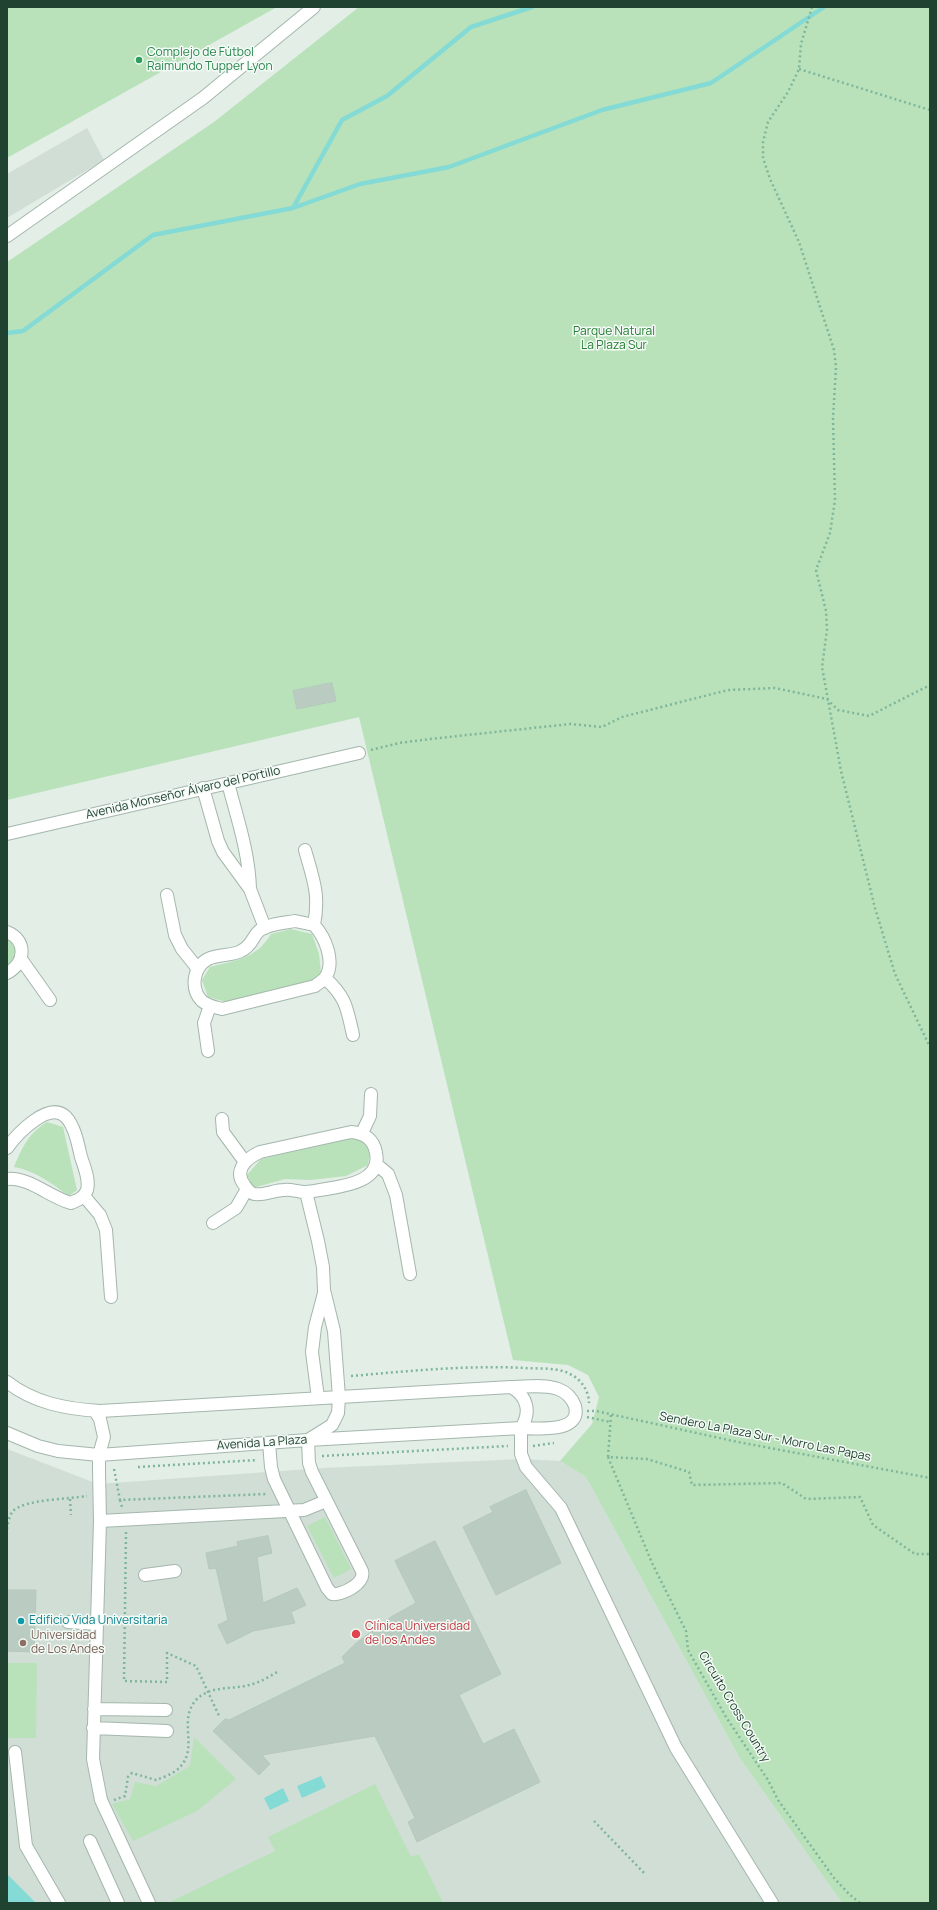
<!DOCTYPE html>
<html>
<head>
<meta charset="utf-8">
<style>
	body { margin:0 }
	#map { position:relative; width:937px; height:1910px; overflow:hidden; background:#e2eee6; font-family:Manrope,sans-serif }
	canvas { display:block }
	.frame { position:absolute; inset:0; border:8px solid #204231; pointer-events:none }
</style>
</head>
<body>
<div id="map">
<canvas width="937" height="1910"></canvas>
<div class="frame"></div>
</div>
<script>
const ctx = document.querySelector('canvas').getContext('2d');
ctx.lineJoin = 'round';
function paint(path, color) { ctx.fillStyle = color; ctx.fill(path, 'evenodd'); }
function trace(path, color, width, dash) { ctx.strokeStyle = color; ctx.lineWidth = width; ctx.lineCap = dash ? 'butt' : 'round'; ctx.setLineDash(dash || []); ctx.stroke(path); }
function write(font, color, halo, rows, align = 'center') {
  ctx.font = font + ' Manrope,sans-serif'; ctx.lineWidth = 3; ctx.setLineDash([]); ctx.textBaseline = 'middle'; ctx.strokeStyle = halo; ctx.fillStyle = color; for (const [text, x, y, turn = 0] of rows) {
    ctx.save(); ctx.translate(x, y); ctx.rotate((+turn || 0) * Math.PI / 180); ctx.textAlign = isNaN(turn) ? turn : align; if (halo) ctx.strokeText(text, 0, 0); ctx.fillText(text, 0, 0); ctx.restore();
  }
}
const built = new Path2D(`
	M 87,128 L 104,160 L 7,218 L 7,174 Z
	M 7,1449 L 98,1484 L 324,1468 L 522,1459 L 560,1461 L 586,1477 L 739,1757 L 842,1903 L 7,1903 Z`);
const green = new Path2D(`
	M 7,7 L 277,7 L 7,158 Z
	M 359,7 L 930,7 L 930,1903 L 842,1903 L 739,1757 L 586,1477 L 560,1461 L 592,1424 L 599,1397 L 588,1375 L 568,1365 L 513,1360 L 359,717 L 7,800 L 7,262 L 214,122 Z
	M 291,929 L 312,934 L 319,954 L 321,973 L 305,988 L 230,1003 L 208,997 L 202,980 L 210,967 C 237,960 256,959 271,934 Z
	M 7,939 L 11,940 L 18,957 L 7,968 Z
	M 47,1122 L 63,1127 L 77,1190 L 69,1196 C 51,1183 36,1171 14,1167 C 23,1146 28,1134 47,1122 Z
	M 357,1137 L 370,1150 L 368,1165 L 346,1176 L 311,1180 L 285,1179 L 253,1188 L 247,1175 L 261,1159 Z
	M 325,1517 L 351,1569 L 334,1578 L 307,1526 Z
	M 7,1663 L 37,1663 L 36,1738 L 7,1738 Z
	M 194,1737 L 236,1779 L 197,1811 L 133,1841 L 112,1804 L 130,1799 L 135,1782 L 156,1786 L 190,1766 Z
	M 375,1784 L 411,1857 L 419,1854 L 443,1903 L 168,1903 L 275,1851 L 268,1837 Z`);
const water = new Path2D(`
	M 321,1776 L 326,1787 L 302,1798 L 297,1786 Z
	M 283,1788 L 289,1801 L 270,1810 L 264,1798 Z
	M 7,1874 L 36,1903 L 7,1903 Z`);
const stream = new Path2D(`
	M 293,208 L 342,120 L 387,96 L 471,27 L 532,7
	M 7,333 L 23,331 L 153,235 L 293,208 L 360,184 L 449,167 L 602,110 L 711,83 L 824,7`);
const building = new Path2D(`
	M 332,683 L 336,701 L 297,709 L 293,691 Z
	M 526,1490 L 561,1563 L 496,1595 L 463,1527 L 493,1512 L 490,1507 Z
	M 268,1536 L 272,1553 L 257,1557 L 263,1603 L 297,1588 L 306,1605 L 291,1612 L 295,1623 L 253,1631 L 227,1644 L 218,1625 L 228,1620 L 216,1568 L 209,1569 L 206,1553 L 238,1546 L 237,1542 Z
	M 435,1541 L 501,1674 L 459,1695 L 483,1744 L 514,1729 L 540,1782 L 417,1842 L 408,1822 L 415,1818 L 375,1736 L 262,1755 L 270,1764 L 259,1775 L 213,1731 L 225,1719 L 229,1720 L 345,1663 L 342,1657 L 355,1644 L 391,1617 L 416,1603 L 395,1561 Z
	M 7,1590 L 36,1590 L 34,1652 L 7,1651 Z`);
const path = new Path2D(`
	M 812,7 L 801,44 L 799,69 L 788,92 L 768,122 L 763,142 L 763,158 L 770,179 L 799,242 L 834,350 L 836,367 L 833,418 L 835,500 L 830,533 L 816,570 L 826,611 L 827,630 L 822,667 L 841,771 L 875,908 L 895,974 L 930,1047
	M 799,69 L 930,110
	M 371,750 L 399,743 L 430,739 L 570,724 L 602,727 L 622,717 L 728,690 L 775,688 L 827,699 L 838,710 L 869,716 L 930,685
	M 351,1376 C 409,1371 467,1365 525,1368 C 540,1369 557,1367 570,1374 C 581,1379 589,1391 589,1403
	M 587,1411 L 596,1411 L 738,1442 L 930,1478
	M 611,1415 L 608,1457 L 647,1459 L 689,1472 L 692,1485 L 782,1483 L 806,1499 L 860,1497 L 873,1525 L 915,1554 L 930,1554
	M 587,1417 L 610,1422
	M 533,1446 L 554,1443
	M 322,1456 L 508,1446
	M 608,1457 L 652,1563 L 686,1631 L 688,1650 L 726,1717 L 768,1780 L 778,1800 L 834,1878 L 850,1895 L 860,1903
	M 138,1467 L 257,1460
	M 114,1469 L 120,1500 L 267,1494
	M 70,1499 L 71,1515
	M 120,1500 L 122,1507
	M 7,1529 C 8,1523 9,1516 13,1511 C 25,1499 70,1499 87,1496
	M 126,1532 L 124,1681 L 167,1682 L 167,1653 L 196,1666 L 220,1718
	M 114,1800 L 125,1796 L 128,1777 L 132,1773 L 156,1780 C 164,1777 175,1773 180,1767 C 199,1747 177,1719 197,1699 C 212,1685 231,1690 249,1685 C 259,1683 270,1676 279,1671
	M 594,1821 L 645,1874`);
const minor = new Path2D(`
	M 7,236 L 203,98 L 314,7
	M 228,783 C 237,818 249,852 250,889
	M 203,788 L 218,841 L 223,852 L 250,889 L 265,928
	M 7,834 L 359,753
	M 305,850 C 313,879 320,894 314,925
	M 167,895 L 175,935 L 182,949 L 198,969
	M 295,921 L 314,925 C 325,937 336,962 325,978 C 323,981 318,983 315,986 L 222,1009 C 215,1007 208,1006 202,1001 C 190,989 193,967 208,959 C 218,954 232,956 241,951 C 253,945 252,937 259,931 C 267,924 285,923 295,921 Z
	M 7,932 C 27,940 26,963 7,973
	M 21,959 L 50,1000
	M 325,978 C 346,997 347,1008 353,1035
	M 208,1051 L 204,1023 L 210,1006
	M 222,1119 L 223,1132 L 245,1162
	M 351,1132 C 365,1133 374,1140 376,1153 C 382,1181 345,1186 326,1189 C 319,1190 312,1192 305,1192 C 298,1192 291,1189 284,1190 C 274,1190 263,1196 254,1194 C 250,1193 247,1189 245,1186 C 233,1171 245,1159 260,1152 Z
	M 362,1133 L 370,1116 L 371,1094
	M 7,1148 C 17,1134 49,1100 66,1117 C 75,1127 78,1144 81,1157 C 84,1166 90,1180 87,1190 C 84,1198 78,1200 71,1203 C 49,1197 30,1177 7,1179
	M 376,1164 L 388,1174 L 396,1195 L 410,1274
	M 84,1196 L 100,1215 L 106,1230 L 111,1297
	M 213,1223 L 236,1208 L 247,1189
	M 7,1382 C 34,1403 66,1409 100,1411 L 511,1387 C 526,1387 544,1384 558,1389 C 566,1392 572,1398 575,1406 C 582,1434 536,1428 521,1428 L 308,1440 L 99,1455 L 58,1451 L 38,1446 L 7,1433
	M 511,1387 C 528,1396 531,1413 521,1428
	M 318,1398 L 312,1352 L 315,1327 L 324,1293
	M 95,1411 L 100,1419 L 104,1437 L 99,1455 L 99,1470 L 100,1521 L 93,1759 L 101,1800 L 149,1903
	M 521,1428 L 521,1454 L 526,1467 L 561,1508 L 676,1748 L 772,1903
	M 269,1443 L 271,1467 L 274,1479 L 327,1588 L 332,1594 C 340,1596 366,1584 362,1571 L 312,1472 L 309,1463 L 308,1440 L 332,1425 L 338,1413 L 339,1397 L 334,1331 L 324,1290 L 323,1267 L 318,1241 L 306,1192
	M 100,1521 L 304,1510 L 326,1501
	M 145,1575 L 175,1571
	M 68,1622 L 97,1624
	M 94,1709 L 166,1710
	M 93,1728 L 167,1731
	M 15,1752 L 26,1846 L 59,1903
	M 90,1841 L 118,1903`);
const markers = [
	[139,60,4,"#2e9e5b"],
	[21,1621,4,"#0f9aa8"],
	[356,1634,5,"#e0444e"],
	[23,1643,4,"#8d6e63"]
];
const leisureNames = [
	["Complejo de Fútbol",147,53],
	["Raimundo Tupper Lyon",147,67]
];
const parkNames = [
	["Parque Natural",614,332],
	["La Plaza Sur",614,346]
];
const streetNames = [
	["Avenida Monseñor Álvaro del Portillo",183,793,-13],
	["Sendero La Plaza Sur - Morro Las Papas",765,1437,11],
	["Avenida La Plaza",262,1443,-4],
	["Circuito Cross Country",734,1707,59]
];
const cultureNames = [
	["Edificio Vida Universitaria",29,1621]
];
const healthNames = [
	["Clínica Universidad",365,1627],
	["de los Andes",365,1641]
];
const educationNames = [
	["Universidad",31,1636],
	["de Los Andes",31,1650]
];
paint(built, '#d0ded5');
paint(green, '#b9e2bb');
paint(water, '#84dad4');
trace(stream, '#84dad4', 4.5);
paint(building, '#baccc1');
trace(building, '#b4c9bc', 1);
trace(minor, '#a4b7ac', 14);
trace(path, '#7fb699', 2.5, [2, 3]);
trace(minor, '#fff', 12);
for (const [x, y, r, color] of markers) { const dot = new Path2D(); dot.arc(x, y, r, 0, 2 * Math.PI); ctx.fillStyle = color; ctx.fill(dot); trace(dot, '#f4faf5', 1.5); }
write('12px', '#27864d', '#f4faf5', leisureNames, 'left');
write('12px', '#257e34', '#f4faf5', parkNames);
write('12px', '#204231', '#f4faf5', streetNames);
write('12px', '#0d838f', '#f4faf5', cultureNames, 'left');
write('12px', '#be3a42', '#f4faf5', healthNames, 'left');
write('12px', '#785e54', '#f4faf5', educationNames, 'left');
</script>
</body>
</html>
